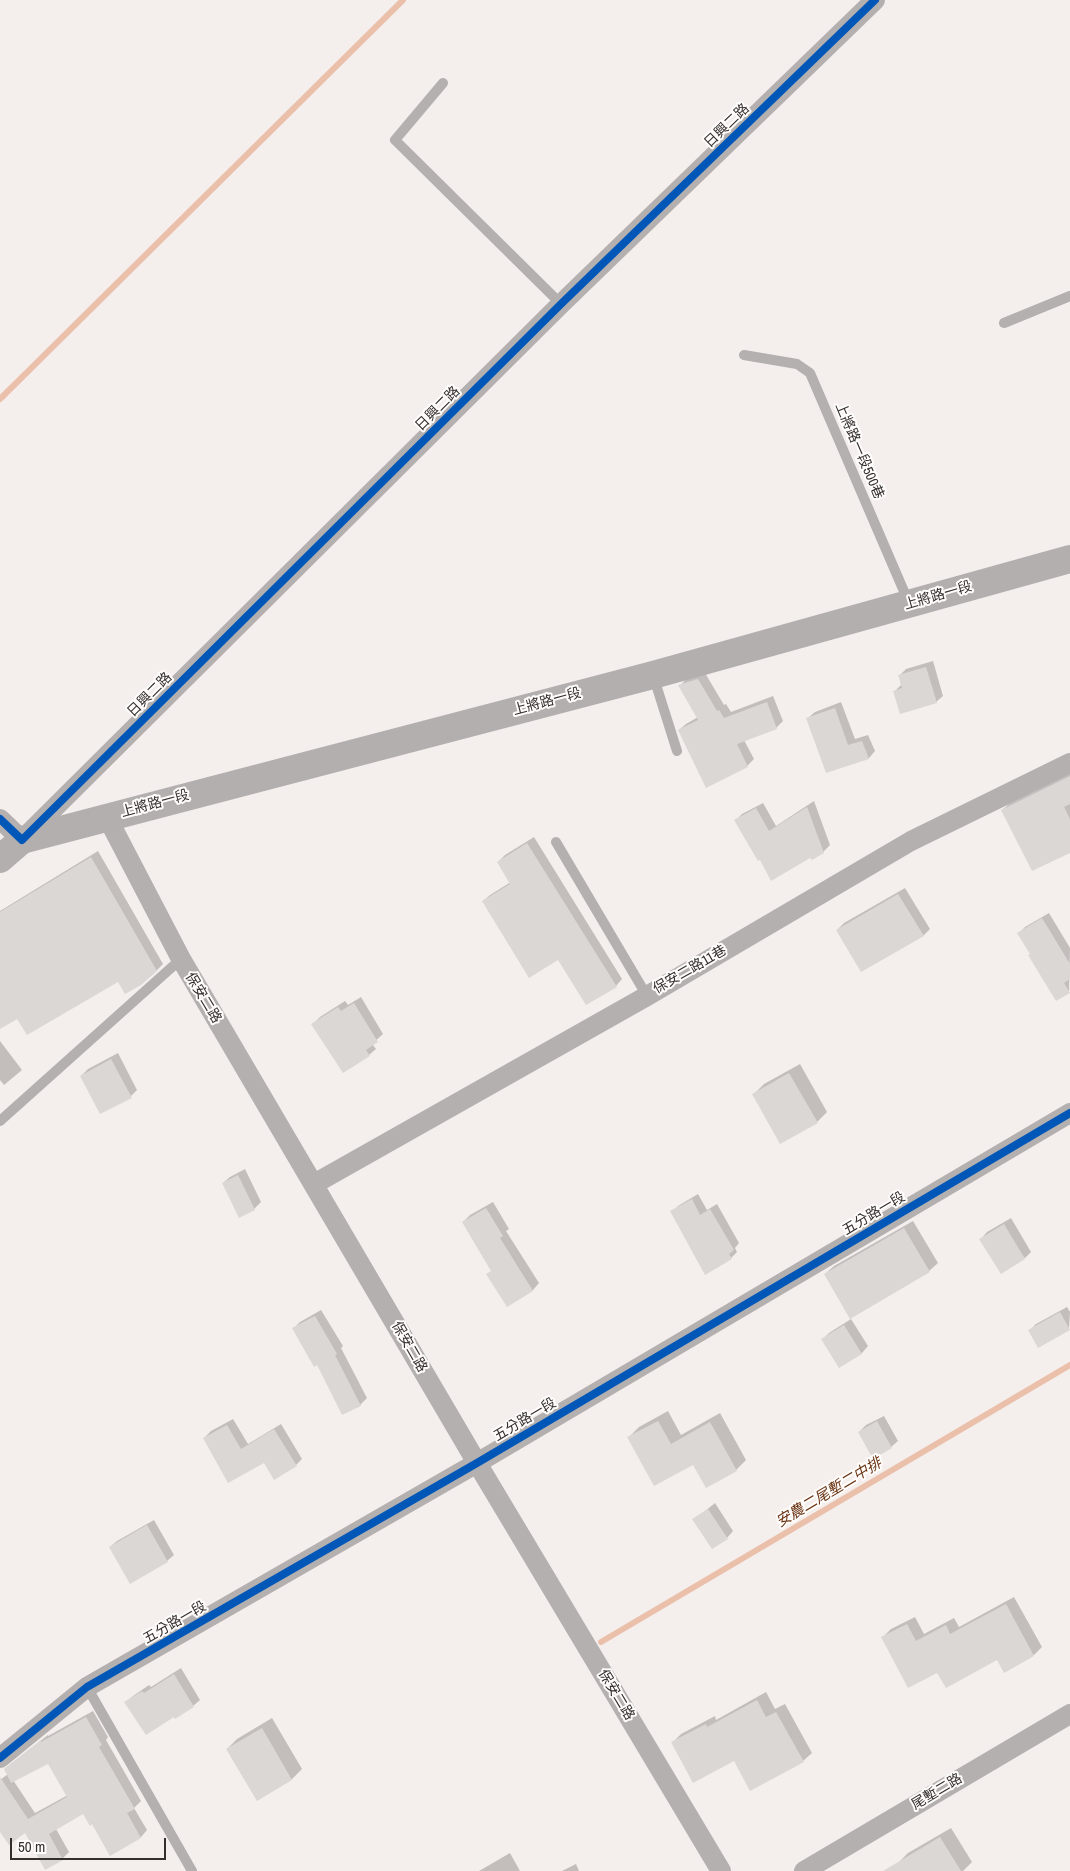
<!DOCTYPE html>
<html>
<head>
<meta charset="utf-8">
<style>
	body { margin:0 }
	#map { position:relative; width:1070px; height:1871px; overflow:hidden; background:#f4eeec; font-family:"Archivo Narrow",sans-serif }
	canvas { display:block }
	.scale { position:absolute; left:10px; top:1838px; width:156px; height:22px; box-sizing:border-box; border:2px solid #322f2d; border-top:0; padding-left:6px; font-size:15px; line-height:18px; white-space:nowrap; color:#322f2d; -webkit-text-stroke:4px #fffdfb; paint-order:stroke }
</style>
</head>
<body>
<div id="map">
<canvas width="1070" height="1871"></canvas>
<div class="scale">50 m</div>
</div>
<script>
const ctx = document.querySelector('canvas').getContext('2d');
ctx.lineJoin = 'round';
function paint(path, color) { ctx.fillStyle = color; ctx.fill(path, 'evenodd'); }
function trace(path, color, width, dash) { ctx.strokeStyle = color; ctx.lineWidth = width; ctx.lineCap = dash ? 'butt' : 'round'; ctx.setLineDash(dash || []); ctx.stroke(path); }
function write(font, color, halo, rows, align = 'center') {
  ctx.font = font + ' "Archivo Narrow","Noto Sans TC",sans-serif'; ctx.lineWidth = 4; ctx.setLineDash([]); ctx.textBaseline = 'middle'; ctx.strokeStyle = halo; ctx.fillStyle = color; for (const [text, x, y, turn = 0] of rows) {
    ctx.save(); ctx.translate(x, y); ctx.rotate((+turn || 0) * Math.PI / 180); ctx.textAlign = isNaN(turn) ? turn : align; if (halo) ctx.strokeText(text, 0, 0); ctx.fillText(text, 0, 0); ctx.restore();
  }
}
const shadow = new Path2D(`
	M 933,661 L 943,696 L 936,702 L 895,691 L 901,685 L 900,675 L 906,669 Z
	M 705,673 L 724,705 L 726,704 L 731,712 L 773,696 L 783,721 L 776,728 L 744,740 L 754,759 L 747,766 L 679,730 L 686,724 L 698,717 L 680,686 L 686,679 Z
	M 841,702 L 855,739 L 868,735 L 875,751 L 869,758 L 827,771 L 808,718 L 815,712 Z
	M 1070,774 L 1070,852 L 1002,810 L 1009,804 Z
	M 814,801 L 830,845 L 823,852 L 811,856 L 736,820 L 742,814 L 763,803 L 776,826 Z
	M 534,837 L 622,979 L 616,986 L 559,959 L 483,901 L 490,895 L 511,882 L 498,862 L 505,855 Z
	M 98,851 L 163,964 L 156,971 L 119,980 L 18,1018 L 0,1028 L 0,911 Z
	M 905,888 L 930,929 L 924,935 L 862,970 L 837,930 L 844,923 Z
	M 1049,913 L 1070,948 L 1069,992 L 1031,954 L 1019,933 L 1025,927 Z
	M 361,997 L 383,1034 L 372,1044 L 376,1049 L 369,1055 L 313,1024 L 320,1017 L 345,1001 L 348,1005 Z
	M 0,1041 L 22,1070 L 4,1085 L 0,1080 Z
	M 118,1053 L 137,1090 L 131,1096 L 81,1076 L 88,1069 Z
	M 800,1064 L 827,1112 L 817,1122 L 754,1094 L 764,1084 Z
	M 245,1169 L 261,1202 L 254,1209 L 223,1183 L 230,1177 Z
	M 698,1194 L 707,1210 L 717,1204 L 739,1243 L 735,1248 L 737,1252 L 731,1258 L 672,1212 L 678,1206 Z
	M 493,1202 L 509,1229 L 506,1231 L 539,1283 L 533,1290 L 507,1306 L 492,1270 L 463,1222 L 470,1215 Z
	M 1011,1218 L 1031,1252 L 1025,1258 L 981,1239 L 987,1232 Z
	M 913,1221 L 938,1263 L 929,1271 L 825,1274 L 834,1266 Z
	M 1067,1307 L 1070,1312 L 1069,1329 L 1029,1331 L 1036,1324 Z
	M 321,1310 L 343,1346 L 341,1348 L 367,1398 L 360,1405 L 317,1364 L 293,1329 L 300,1322 Z
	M 851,1319 L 868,1346 L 862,1353 L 839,1366 L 823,1339 L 829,1333 Z
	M 668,1411 L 681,1435 L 720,1413 L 746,1460 L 736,1470 L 706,1487 L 693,1464 L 629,1437 L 639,1427 Z
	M 884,1416 L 898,1441 L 891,1447 L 859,1432 L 866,1425 Z
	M 233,1419 L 248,1444 L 281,1424 L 302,1459 L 296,1465 L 265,1461 L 204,1438 L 211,1431 Z
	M 715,1503 L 733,1531 L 727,1538 L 694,1520 Z
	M 154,1520 L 174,1555 L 167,1561 L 110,1547 L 117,1541 Z
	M 1014,1597 L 1042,1647 L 1034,1655 L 1004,1671 L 998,1659 L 938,1671 L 883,1637 L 891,1629 L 915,1617 L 924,1634 L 954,1618 L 959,1627 Z
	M 181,1668 L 200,1700 L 193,1706 L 126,1702 L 133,1696 L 149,1685 L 151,1687 Z
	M 766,1692 L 775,1709 L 785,1704 L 812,1753 L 803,1761 L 734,1760 L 672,1743 L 681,1734 L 715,1716 L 716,1720 Z
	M 93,1711 L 108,1737 L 106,1740 L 141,1801 L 134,1808 L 147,1830 L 141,1837 L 110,1855 L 92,1823 L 84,1813 L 56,1829 L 69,1852 L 62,1859 L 26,1832 L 0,1829 L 0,1780 L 8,1774 L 5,1769 L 12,1763 L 48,1735 L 48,1736 ZM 49,1762 L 68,1795 L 35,1813 L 13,1780 Z
	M 272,1718 L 302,1769 L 292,1779 L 257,1800 L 227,1749 L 237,1739 Z
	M 951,1828 L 972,1862 L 963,1871 L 903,1871 L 898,1863 L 908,1853 Z
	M 510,1853 L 520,1871 L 479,1871 Z
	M 576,1864 L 579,1871 L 562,1871 Z`);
const stream = new Path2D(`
	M 0,399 L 403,0
	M 601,1642 L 1070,1365`);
const building = new Path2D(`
	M 926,667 L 937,703 L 900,714 L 893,691 L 902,688 L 898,675 Z
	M 698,679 L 717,711 L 719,710 L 724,718 L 767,702 L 777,729 L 737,744 L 748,767 L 706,788 L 678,730 L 698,720 L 678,685 Z
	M 835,708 L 848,745 L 862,741 L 869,759 L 826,773 L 806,718 Z
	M 1070,776 L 1070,804 L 1064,807 L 1070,819 L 1070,853 L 1032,871 L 1001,810 Z
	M 807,807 L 824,853 L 812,860 L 810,858 L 771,881 L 760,860 L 758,861 L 734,820 L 756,808 L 769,831 Z
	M 527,843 L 617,987 L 586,1005 L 558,960 L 529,978 L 482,901 L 510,884 L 497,862 Z
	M 91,857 L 157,971 L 141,985 L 125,994 L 118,982 L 27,1035 L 17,1019 L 0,1029 L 0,912 Z
	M 898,894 L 924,936 L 861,972 L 836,930 Z
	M 1042,918 L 1070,964 L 1070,979 L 1064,983 L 1070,993 L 1056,1001 L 1028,955 L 1030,954 L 1017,933 Z
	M 354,1003 L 378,1042 L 366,1050 L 370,1056 L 343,1073 L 311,1024 L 338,1007 L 341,1011 Z
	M 111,1059 L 132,1098 L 100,1114 L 80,1076 Z
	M 789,1073 L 818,1123 L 780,1144 L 752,1094 Z
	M 238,1175 L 255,1210 L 239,1218 L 222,1183 Z
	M 692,1199 L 700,1215 L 710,1209 L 734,1250 L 729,1254 L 732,1259 L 705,1275 L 670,1211 Z
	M 486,1208 L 503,1236 L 500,1238 L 533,1291 L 507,1307 L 486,1274 L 491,1271 L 462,1222 Z
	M 1004,1224 L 1025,1259 L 1001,1274 L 979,1239 Z
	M 904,1228 L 930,1272 L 850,1319 L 824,1274 Z
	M 1060,1312 L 1070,1330 L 1038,1348 L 1028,1330 Z
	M 315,1316 L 337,1354 L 335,1355 L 361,1406 L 342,1415 L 317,1365 L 314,1367 L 292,1328 Z
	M 844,1325 L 862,1354 L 839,1368 L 821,1339 Z
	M 658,1421 L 671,1444 L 710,1422 L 737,1471 L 706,1488 L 693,1465 L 654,1486 L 627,1437 Z
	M 877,1421 L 892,1448 L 873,1459 L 858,1432 Z
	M 227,1425 L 241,1449 L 274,1429 L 297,1466 L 274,1480 L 264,1463 L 228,1483 L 203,1438 Z
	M 708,1509 L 728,1539 L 712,1549 L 692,1519 Z
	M 147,1525 L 168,1562 L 130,1584 L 109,1547 Z
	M 1006,1604 L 1034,1656 L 1004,1673 L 997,1660 L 946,1688 L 937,1673 L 908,1688 L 881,1637 L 907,1624 L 916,1641 L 946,1625 L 950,1634 Z
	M 174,1674 L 194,1707 L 175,1719 L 174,1717 L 146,1735 L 124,1702 L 142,1691 L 144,1693 Z
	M 757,1700 L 766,1717 L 776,1712 L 804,1762 L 750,1791 L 734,1761 L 693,1783 L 671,1742 L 706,1724 L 707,1727 Z
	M 86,1717 L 102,1745 L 99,1747 L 135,1809 L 127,1813 L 141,1838 L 110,1856 L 92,1824 L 90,1826 L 83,1814 L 49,1834 L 63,1860 L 45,1870 L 25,1833 L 9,1845 L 0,1832 L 0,1777 L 28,1819 L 67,1797 L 48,1764 L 11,1783 L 4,1769 L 41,1740 L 41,1742 Z
	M 262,1728 L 292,1780 L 257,1801 L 226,1749 Z
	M 940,1837 L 961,1871 L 883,1871 Z`);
const service = new Path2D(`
	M 443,83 L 395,140 L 561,304
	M 1004,323 L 1070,296
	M 744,355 L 797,364 L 810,373 L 909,603
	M 653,675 L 677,751
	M 556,842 L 647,996
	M 0,1121 L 181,959
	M 87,1687 L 192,1871`);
const minor = new Path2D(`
	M 107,817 L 181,959 L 477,1463 L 721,1871
	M 0,819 L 22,840 L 561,304 L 875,0
	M 314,1184 L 647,996 L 911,841 L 1070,763
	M 0,1758 L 87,1687 L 477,1463 L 1070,1113
	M 804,1871 L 1070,1714`);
const secondary = new Path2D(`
	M 0,859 L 22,840 L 653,675 L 1070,559`);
const cycleway = new Path2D(`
	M 0,819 L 22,840 L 561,304 L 875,0
	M 0,1758 L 87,1687 L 477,1463 L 1070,1113`);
const streetNames = [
	["日興二路",727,126,-44],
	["日興二路",438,409,-45],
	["上將路一段500巷",859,451,67],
	["上將路一段",938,596,-16],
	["日興二路",150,695,-45],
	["上將路一段",547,702,-15],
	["上將路一段",155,804,-15],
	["保安二路11巷",690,970,-30],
	["保安二路",203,998,59],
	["五分路一段",874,1214,-31],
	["保安二路",409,1347,60],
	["五分路一段",525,1420,-31],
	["五分路一段",175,1623,-30],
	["保安二路",616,1695,59],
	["尾塹二路",937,1792,-31]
];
const waterNames = [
	["安農二尾塹二中排",829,1493,-31]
];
paint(shadow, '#0003');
trace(stream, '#ebc0ab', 6);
paint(building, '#dbd7d5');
trace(service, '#b3b0af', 10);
trace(minor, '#b3b0af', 20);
trace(secondary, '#b2afae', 28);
trace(cycleway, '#0057b8', 8);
write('14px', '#322f2d', '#fffdfb', streetNames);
write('italic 15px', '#6a3414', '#fffdfb', waterNames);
</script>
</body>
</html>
